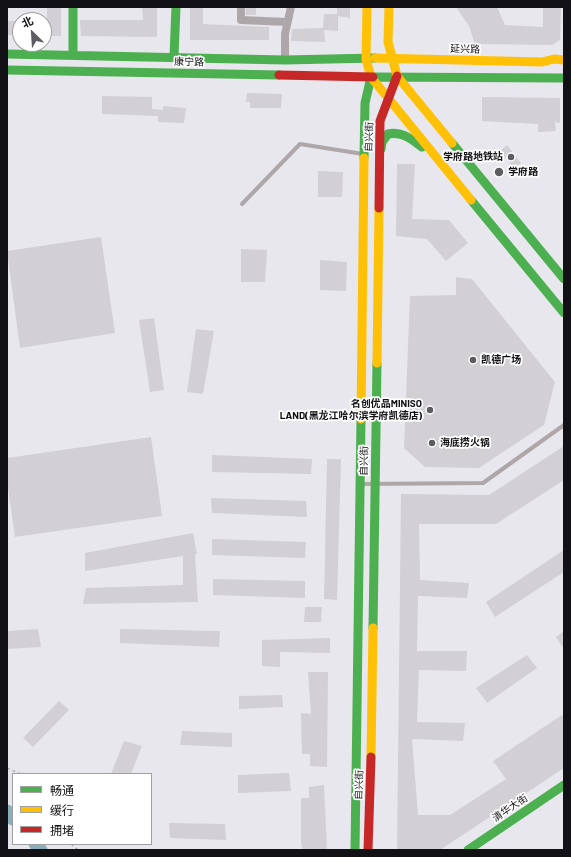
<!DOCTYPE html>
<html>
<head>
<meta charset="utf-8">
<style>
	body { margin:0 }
	#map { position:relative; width:571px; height:857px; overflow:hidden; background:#e7e7ed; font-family:Barlow,"Noto Sans SC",sans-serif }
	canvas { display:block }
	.frame { position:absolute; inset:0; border:8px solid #121216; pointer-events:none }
	.legend { position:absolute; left:12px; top:773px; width:140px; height:72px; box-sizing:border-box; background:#fff; border:1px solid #a0a0a2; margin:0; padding:5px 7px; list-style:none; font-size:12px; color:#121216 }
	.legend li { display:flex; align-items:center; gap:8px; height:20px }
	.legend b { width:20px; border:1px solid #a0a0a2 }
	.north { position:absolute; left:12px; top:12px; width:40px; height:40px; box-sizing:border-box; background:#fff; border:1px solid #a0a0a2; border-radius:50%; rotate:335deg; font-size:11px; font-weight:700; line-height:16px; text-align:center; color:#121216 }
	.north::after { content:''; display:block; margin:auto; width:14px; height:18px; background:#5d5d61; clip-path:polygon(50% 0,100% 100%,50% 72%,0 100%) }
</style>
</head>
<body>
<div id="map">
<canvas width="571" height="857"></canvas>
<div class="frame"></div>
<ul class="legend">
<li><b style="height:5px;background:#4caf50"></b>畅通</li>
<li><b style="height:5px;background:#ffc107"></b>缓行</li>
<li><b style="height:5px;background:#c62828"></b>拥堵</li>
</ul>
<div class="north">北</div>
</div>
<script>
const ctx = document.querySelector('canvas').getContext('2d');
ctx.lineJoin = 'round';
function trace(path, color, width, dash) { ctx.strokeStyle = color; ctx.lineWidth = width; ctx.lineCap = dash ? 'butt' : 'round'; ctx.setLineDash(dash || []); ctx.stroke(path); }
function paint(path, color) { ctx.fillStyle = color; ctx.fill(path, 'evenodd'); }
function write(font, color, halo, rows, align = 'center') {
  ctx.font = font + ' Barlow,"Noto Sans SC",sans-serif'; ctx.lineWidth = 3.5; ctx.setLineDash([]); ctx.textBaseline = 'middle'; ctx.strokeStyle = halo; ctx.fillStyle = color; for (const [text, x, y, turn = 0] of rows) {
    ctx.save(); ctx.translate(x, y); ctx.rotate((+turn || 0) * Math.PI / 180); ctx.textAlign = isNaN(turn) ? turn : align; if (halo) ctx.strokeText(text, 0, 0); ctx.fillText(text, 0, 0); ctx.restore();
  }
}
const river = new Path2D(`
	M 7,811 L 13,819
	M 35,844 L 41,850`);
const building = new Path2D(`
	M 47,7 L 61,7 L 61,36 L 44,36 L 44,21 L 47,21 Z
	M 142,7 L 157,7 L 157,37 L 81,36 L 80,20 L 143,20 Z
	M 190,7 L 203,7 L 203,24 L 269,27 L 269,40 L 190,40 Z
	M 246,7 L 256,7 L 256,15 L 246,15 Z
	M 337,7 L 350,7 L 350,18 L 338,16 L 338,31 L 324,30 L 325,42 L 291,41 L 292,29 L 323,28 L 324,14 L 337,14 Z
	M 456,7 L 497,7 L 505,25 L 543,27 L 543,7 L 561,7 L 560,40 L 552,45 L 475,44 L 469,26 Z
	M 7,21 L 20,21 L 20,35 L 7,35 Z
	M 247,93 L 282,94 L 281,108 L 250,108 L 250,102 L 246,102 Z
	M 102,96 L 152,97 L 152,109 L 163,110 L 163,106 L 186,108 L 184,123 L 158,122 L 158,116 L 102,114 Z
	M 482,97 L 560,98 L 560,123 L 555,122 L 556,131 L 538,132 L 538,124 L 482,121 Z
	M 507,145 L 521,163 L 514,168 L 500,151 Z
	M 397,164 L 415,164 L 412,219 L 449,220 L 468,243 L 446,261 L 427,239 L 396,236 Z
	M 318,171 L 343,172 L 342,197 L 318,197 Z
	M 101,237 L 115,333 L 20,348 L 7,251 Z
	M 241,249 L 267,250 L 265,282 L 241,282 Z
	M 320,260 L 347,262 L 346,291 L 320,290 Z
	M 456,277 L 472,279 L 555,382 L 544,425 L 479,468 L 425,467 L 404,448 L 410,296 L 456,295 Z
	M 154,318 L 164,390 L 150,392 L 139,320 Z
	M 196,329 L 214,331 L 203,394 L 187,392 Z
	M 151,437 L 162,516 L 15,537 L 7,481 L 7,458 Z
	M 564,446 L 564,480 L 496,524 L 419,524 L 420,580 L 469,583 L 467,598 L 418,596 L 417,651 L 467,651 L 466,671 L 419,670 L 417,722 L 465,723 L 463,741 L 412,739 L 418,815 L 450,815 L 506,779 L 493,761 L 562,715 L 564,718 L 564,768 L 440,850 L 397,850 L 401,494 L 489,495 Z
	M 212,455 L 312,459 L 311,474 L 212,472 Z
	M 327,459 L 341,459 L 337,600 L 324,599 Z
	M 211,498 L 306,501 L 307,517 L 212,513 Z
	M 193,533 L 197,554 L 195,554 L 198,602 L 83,604 L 86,588 L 183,585 L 183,556 L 85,571 L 85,553 Z
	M 212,539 L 306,542 L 305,558 L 212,555 Z
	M 564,550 L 564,572 L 495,617 L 486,602 Z
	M 213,579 L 305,581 L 305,598 L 213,595 Z
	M 305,607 L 322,607 L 321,622 L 304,622 Z
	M 38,629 L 41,647 L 7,649 L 7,631 Z
	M 120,629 L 220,631 L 219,647 L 120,643 Z
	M 564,631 L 564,649 L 556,637 Z
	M 330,638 L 330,653 L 280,652 L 280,667 L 262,666 L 262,640 Z
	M 527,655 L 537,668 L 487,703 L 476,688 Z
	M 308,672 L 328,672 L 327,767 L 310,766 L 310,754 L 302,754 L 301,713 L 311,714 Z
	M 282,695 L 283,707 L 239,709 L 239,696 Z
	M 59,701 L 69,710 L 33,747 L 23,738 Z
	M 182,731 L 232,733 L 232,747 L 180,745 Z
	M 124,741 L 142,746 L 131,774 L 111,774 Z
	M 289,773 L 291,791 L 238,793 L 238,775 Z
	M 324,785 L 327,850 L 303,850 L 301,843 L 301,798 L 309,798 L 309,787 Z
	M 169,823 L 225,824 L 226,840 L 170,838 Z`);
const path = new Path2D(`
	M 7,768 L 21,774
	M 71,844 L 78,850`);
const lane = new Path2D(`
	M 242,204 L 300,144 L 363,154
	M 361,484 L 483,483 L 564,425`);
const street = new Path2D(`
	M 241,7 L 241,20 L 287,22
	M 285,60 L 285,34 L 291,7`);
const fast = new Path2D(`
	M 73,7 L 73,55
	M 7,54 L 285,60 L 375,58
	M 174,56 L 176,7
	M 7,70 L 279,75
	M 373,77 L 564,78
	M 452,143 L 564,279
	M 381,149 L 382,142 L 388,134 C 402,131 411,139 422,147
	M 364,158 L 365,103 L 371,77
	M 471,200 L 564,313
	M 373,628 L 377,363
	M 355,850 L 361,419
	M 468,850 L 564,785`);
const slow = new Path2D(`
	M 367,7 L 366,59 L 371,77 L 471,200
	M 389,7 L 388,42 L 397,76 L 452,143
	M 375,58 L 542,62 L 554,59 L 564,60
	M 377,363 L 379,208
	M 361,419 L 364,158
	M 371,757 L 373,628`);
const jam = new Path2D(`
	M 279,75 L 373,77
	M 379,208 L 380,121 L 397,76
	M 368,850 L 371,757`);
const markers = [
	[511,157,4,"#5d5d61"],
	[499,172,5,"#5d5d61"],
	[473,360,4,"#5d5d61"],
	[430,410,4,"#5d5d61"],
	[432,443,4,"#5d5d61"]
];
const streetNames = [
	["延兴路",465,49,2],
	["康宁路",189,62,1],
	["自兴街",369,137,-88],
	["自兴街",364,461,-89],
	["自兴街",359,785,-88],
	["清华大街",510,808,-34]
];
const poiNames = [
	["学府路地铁站",503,157,"right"],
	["学府路",508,172],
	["凯德广场",481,360],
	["名创优品MINISO",422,404,"right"],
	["LAND(黑龙江哈尔滨学府凯德店)",422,416,"right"],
	["海底捞火锅",440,443]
];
trace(river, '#8baebb', 13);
paint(building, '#d2d0d4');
trace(path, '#b0adb1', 1.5, [3, 3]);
trace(lane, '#ada7aa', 4);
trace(street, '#ada7aa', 8);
trace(fast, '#4caf50', 9);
trace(slow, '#ffc107', 9);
trace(jam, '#c62828', 9);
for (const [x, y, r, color] of markers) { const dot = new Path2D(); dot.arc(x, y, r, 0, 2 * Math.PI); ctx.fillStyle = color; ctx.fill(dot); trace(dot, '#fff', 1.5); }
write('10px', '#121216', '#fff', streetNames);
write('bold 10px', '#121216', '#fff', poiNames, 'left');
</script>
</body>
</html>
